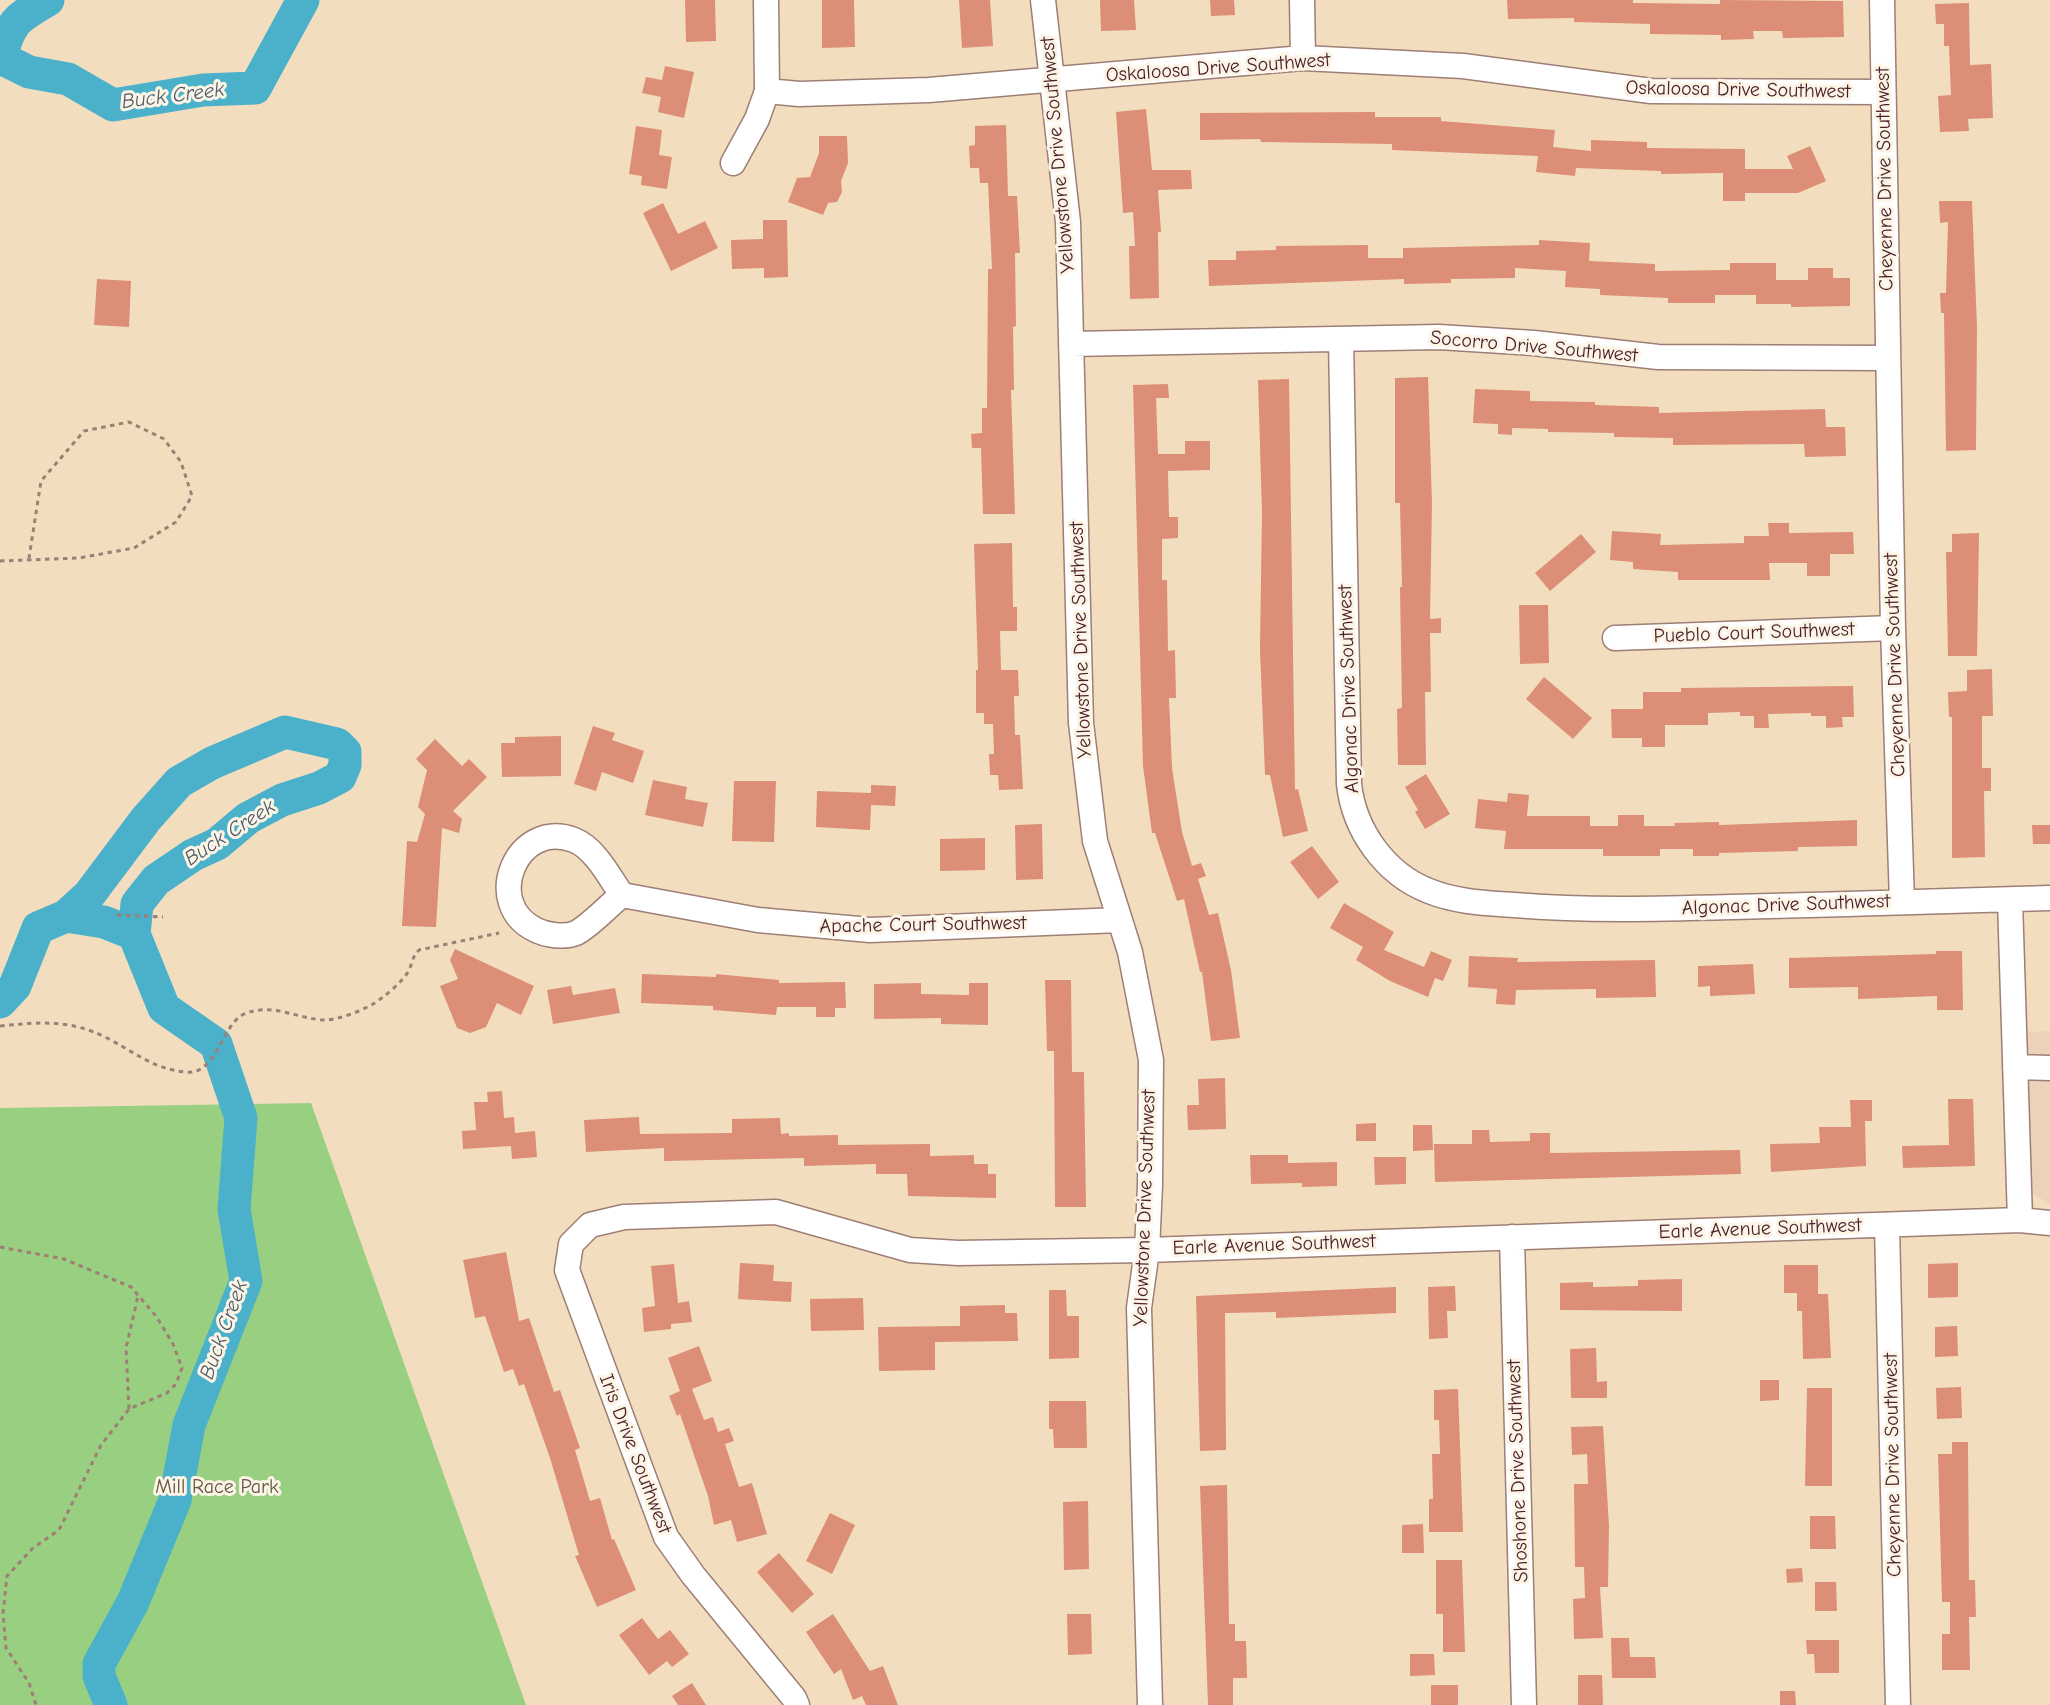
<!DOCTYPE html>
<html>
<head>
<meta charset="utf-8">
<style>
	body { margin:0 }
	canvas { display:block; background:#f2debf }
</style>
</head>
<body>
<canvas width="2050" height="1705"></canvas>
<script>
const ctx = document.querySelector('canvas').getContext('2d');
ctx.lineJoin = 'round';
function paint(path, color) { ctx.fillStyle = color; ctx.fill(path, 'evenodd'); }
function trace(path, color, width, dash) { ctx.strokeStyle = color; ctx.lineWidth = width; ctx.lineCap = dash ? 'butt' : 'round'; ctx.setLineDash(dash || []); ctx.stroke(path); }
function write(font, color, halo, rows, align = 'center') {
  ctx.font = font + ' "Comic Neue",sans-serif'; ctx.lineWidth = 6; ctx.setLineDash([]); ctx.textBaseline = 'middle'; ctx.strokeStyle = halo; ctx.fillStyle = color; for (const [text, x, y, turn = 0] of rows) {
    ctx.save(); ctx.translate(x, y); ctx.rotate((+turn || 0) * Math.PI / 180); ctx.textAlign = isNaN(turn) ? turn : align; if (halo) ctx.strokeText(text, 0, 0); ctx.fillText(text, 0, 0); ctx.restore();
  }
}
const built = new Path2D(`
	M 2050,1031 L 2050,1204 L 2030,1192 L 2026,1032 Z`);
const green = new Path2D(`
	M 311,1103 L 526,1705 L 0,1705 L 0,1108 Z`);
const river = new Path2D(`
	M 1,58 C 10,21 17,18 48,0
	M 0,60 L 1,58 L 29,72 L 68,79 L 113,105 L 203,90 L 255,88 L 303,0
	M 66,916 L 89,895 L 146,819 L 179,782 L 212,763 L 285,732 L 337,744 L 345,752 L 345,765 L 340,777 L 319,788 L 282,800 L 248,818 L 217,844 L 193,855 L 156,880 L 137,904 L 134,934
	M 0,1002 L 15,986 L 38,928 L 66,916 L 104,922 L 134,934 L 164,1008 L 216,1044 L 241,1118 L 234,1209 L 246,1281 L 189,1425 L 175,1500 L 133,1602 L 99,1664 L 99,1676 L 111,1705`);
const building = new Path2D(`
	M 685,0 L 715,0 L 716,41 L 686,42 Z
	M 822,0 L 854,0 L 855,47 L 822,48 Z
	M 959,0 L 990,0 L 993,46 L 962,48 Z
	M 1100,0 L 1134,0 L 1136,30 L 1101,31 Z
	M 1210,0 L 1234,0 L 1235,15 L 1211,16 Z
	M 1507,0 L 1633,0 L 1633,3 L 1720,4 L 1720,0 L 1843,1 L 1844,37 L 1783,38 L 1782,31 L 1753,31 L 1754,39 L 1721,40 L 1721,35 L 1650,34 L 1650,24 L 1574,22 L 1574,18 L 1508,19 Z
	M 1969,3 L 1970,65 L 1991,64 L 1993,118 L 1968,119 L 1969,131 L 1940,132 L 1938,96 L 1951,95 L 1949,46 L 1944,46 L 1944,24 L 1936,24 L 1935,4 Z
	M 665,66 L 694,72 L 684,118 L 658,112 L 661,97 L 642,93 L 646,77 L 662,80 Z
	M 1146,109 L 1152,170 L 1191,170 L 1192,189 L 1158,190 L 1161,232 L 1158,232 L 1159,298 L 1130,299 L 1129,246 L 1135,246 L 1133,212 L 1123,213 L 1116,112 Z
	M 1375,112 L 1375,117 L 1441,117 L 1441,121 L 1555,130 L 1553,147 L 1591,151 L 1591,140 L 1647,142 L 1647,148 L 1745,149 L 1745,169 L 1793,169 L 1787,156 L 1810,146 L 1826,181 L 1798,193 L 1745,193 L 1745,201 L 1723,201 L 1723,173 L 1661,174 L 1661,171 L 1576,168 L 1575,176 L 1536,172 L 1538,156 L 1392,150 L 1392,144 L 1261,142 L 1260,139 L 1200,140 L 1200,113 Z
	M 1006,125 L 1008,196 L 1017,196 L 1020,253 L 1015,253 L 1016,326 L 1013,327 L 1014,390 L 1011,390 L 1015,514 L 983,514 L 981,448 L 972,448 L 971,434 L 982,433 L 982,408 L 987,408 L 988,269 L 992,269 L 988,183 L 980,183 L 979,168 L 970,168 L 969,146 L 975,145 L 975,126 Z
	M 636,126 L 662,130 L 659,155 L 672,157 L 667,189 L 641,185 L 642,176 L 629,174 Z
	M 819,136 L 847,136 L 848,163 L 841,181 L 842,192 L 837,202 L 828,203 L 823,215 L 788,202 L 797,178 L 810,177 L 819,153 Z
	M 1939,201 L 1972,201 L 1977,327 L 1976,450 L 1946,451 L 1944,313 L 1941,313 L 1940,293 L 1946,293 L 1948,222 L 1940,223 Z
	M 663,203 L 678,234 L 705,221 L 718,248 L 671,271 L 643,213 Z
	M 763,220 L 787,220 L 788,277 L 764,278 L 764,268 L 732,269 L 731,240 L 763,239 Z
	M 1539,240 L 1590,243 L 1589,261 L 1655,264 L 1655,271 L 1730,270 L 1730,263 L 1776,263 L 1776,280 L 1808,280 L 1808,268 L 1833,268 L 1833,278 L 1850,278 L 1850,306 L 1791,307 L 1791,304 L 1756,304 L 1756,295 L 1715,295 L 1715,303 L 1668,303 L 1668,298 L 1600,295 L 1600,289 L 1565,287 L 1566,271 L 1515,268 L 1515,278 L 1451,279 L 1451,283 L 1404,284 L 1404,279 L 1209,286 L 1208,260 L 1236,260 L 1236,251 L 1276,250 L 1276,246 L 1368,245 L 1368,258 L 1403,258 L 1403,248 L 1539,245 Z
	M 97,279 L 131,281 L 129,327 L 94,325 Z
	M 1428,377 L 1432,503 L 1430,619 L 1441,618 L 1441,633 L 1430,633 L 1431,692 L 1425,692 L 1426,765 L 1398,765 L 1397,709 L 1402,708 L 1400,587 L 1402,587 L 1400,503 L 1395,503 L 1395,378 Z
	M 1289,379 L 1295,790 L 1298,789 L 1308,831 L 1283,837 L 1270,775 L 1265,775 L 1260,649 L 1262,512 L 1258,380 Z
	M 1168,384 L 1169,398 L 1156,398 L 1158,454 L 1185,454 L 1185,441 L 1210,441 L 1210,470 L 1168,471 L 1169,517 L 1178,517 L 1178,538 L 1162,539 L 1162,580 L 1167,580 L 1168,651 L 1175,650 L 1176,698 L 1169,698 L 1172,768 L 1182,832 L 1192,866 L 1201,863 L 1206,876 L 1198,879 L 1209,915 L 1218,913 L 1231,970 L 1240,1038 L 1211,1041 L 1202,972 L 1200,972 L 1184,899 L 1177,901 L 1155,833 L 1152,833 L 1143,766 L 1133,385 Z
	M 1475,389 L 1530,391 L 1530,401 L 1595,402 L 1595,405 L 1659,407 L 1659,413 L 1825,409 L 1826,427 L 1845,427 L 1846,456 L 1805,457 L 1804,444 L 1673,445 L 1673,438 L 1614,437 L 1614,433 L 1548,432 L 1548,429 L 1512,428 L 1512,435 L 1498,434 L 1498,424 L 1473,423 Z
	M 1768,523 L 1789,523 L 1789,533 L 1853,532 L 1854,554 L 1830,554 L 1830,576 L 1807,576 L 1807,563 L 1769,563 L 1770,580 L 1678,580 L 1678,572 L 1633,569 L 1633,562 L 1610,560 L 1612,531 L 1661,534 L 1660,545 L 1744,543 L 1744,536 L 1769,536 Z
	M 1979,533 L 1977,656 L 1948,656 L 1946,552 L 1952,552 L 1952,534 Z
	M 1581,534 L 1596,552 L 1550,591 L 1535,573 Z
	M 1012,543 L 1013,607 L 1017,607 L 1017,631 L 1000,631 L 1001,670 L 1018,670 L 1019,696 L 1014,696 L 1015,735 L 1020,735 L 1023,789 L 999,790 L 998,775 L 990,775 L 989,754 L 994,754 L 993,724 L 984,724 L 984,713 L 976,713 L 976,670 L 978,670 L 974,544 Z
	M 1519,605 L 1548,605 L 1549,663 L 1520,664 Z
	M 1992,669 L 1993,716 L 1982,716 L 1982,768 L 1991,768 L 1991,791 L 1984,791 L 1985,857 L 1952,858 L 1952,717 L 1949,717 L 1948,692 L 1967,691 L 1967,670 Z
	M 1544,677 L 1592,718 L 1573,739 L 1526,699 Z
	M 1853,686 L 1854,717 L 1842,717 L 1843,727 L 1826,728 L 1826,716 L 1811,716 L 1811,713 L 1768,714 L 1769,728 L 1754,728 L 1754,716 L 1740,716 L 1740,712 L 1708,713 L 1708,725 L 1665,725 L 1665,747 L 1642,747 L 1642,738 L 1612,738 L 1611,709 L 1643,709 L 1643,692 L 1681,692 L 1681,688 Z
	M 593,726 L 615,733 L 612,740 L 644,751 L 633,783 L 602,772 L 596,791 L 574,784 Z
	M 561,736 L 561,776 L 502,777 L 501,743 L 515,743 L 515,737 Z
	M 435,739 L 462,766 L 469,759 L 487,777 L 453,811 L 462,819 L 459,833 L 442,828 L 436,927 L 402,926 L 407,841 L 417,842 L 425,814 L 418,807 L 427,770 L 416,759 Z
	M 1426,774 L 1450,814 L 1425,829 L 1415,812 L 1418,810 L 1405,787 Z
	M 653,780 L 687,787 L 685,799 L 708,803 L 703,827 L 645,815 Z
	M 734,781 L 776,781 L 774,842 L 732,841 Z
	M 871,785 L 896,786 L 895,806 L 871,805 L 870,830 L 816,827 L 817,791 L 871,793 Z
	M 1508,793 L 1529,795 L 1527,816 L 1590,816 L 1590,826 L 1618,826 L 1618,815 L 1644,815 L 1644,826 L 1675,826 L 1674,823 L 1719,822 L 1719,825 L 1857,820 L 1857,846 L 1798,847 L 1798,851 L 1719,853 L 1719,856 L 1693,856 L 1693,849 L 1660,849 L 1660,856 L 1603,856 L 1603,849 L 1504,849 L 1506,831 L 1475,828 L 1478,799 L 1507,802 Z
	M 1042,824 L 1043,879 L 1016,880 L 1015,825 Z
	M 2032,825 L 2050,825 L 2050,844 L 2033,844 Z
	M 985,838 L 985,870 L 940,871 L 940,839 Z
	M 1312,846 L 1339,882 L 1318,899 L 1290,862 Z
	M 1344,903 L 1394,932 L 1384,950 L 1424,967 L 1431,951 L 1452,960 L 1443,981 L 1435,978 L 1428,997 L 1390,981 L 1356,960 L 1363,947 L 1330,928 Z
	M 455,949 L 534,986 L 521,1015 L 497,1003 L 486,1027 L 470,1033 L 457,1028 L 440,986 L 458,979 L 450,960 Z
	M 1936,951 L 1962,951 L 1963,1010 L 1937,1010 L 1937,996 L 1858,999 L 1858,987 L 1789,988 L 1789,958 L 1936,954 Z
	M 1469,956 L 1518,958 L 1517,962 L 1655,960 L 1656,997 L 1596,998 L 1596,989 L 1516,990 L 1515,1005 L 1496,1004 L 1497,989 L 1468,987 Z
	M 1753,964 L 1755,994 L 1710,996 L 1710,986 L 1698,987 L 1698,966 Z
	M 642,974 L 716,977 L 716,974 L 779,980 L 779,983 L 845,982 L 846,1008 L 835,1008 L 835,1017 L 816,1017 L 816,1007 L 777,1007 L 776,1015 L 713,1010 L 713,1006 L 641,1003 Z
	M 1045,980 L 1071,980 L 1072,1072 L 1084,1072 L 1086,1207 L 1055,1207 L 1054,1051 L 1047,1051 Z
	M 921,983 L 921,994 L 969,995 L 969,983 L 988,983 L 988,1025 L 941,1024 L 941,1018 L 874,1019 L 874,984 Z
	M 571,986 L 573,995 L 615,988 L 620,1013 L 553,1024 L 547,990 Z
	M 1225,1078 L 1226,1129 L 1188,1130 L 1187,1105 L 1199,1105 L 1198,1079 Z
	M 502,1091 L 504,1118 L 514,1117 L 515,1133 L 535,1131 L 537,1157 L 512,1159 L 511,1146 L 463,1149 L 462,1131 L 476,1130 L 474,1102 L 488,1102 L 487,1092 Z
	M 1948,1099 L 1973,1099 L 1975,1166 L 1903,1168 L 1902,1146 L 1949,1145 Z
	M 1850,1100 L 1872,1100 L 1872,1121 L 1865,1121 L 1866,1166 L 1771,1172 L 1770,1144 L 1820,1143 L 1819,1127 L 1851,1127 Z
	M 639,1117 L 640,1134 L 732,1133 L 732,1119 L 780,1118 L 781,1134 L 789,1133 L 789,1136 L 838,1135 L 838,1145 L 930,1144 L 930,1156 L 974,1155 L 974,1164 L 988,1164 L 988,1174 L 996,1174 L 996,1198 L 908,1196 L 907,1174 L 876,1174 L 876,1164 L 804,1166 L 804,1158 L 664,1161 L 664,1148 L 586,1152 L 584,1120 Z
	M 1376,1123 L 1376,1141 L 1356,1141 L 1356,1124 Z
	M 1413,1125 L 1432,1125 L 1433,1150 L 1413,1151 Z
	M 1472,1130 L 1489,1130 L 1490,1142 L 1530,1141 L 1530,1133 L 1550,1133 L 1550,1153 L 1740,1150 L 1741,1174 L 1435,1182 L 1434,1144 L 1472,1144 Z
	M 1250,1155 L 1288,1155 L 1288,1163 L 1337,1162 L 1337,1186 L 1302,1187 L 1302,1183 L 1251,1184 Z
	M 1374,1157 L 1406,1157 L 1406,1184 L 1375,1185 Z
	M 506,1252 L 519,1321 L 529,1318 L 554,1392 L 560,1390 L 580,1448 L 575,1450 L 590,1501 L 600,1498 L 612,1540 L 614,1539 L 636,1590 L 597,1607 L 575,1556 L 579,1555 L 550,1458 L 524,1384 L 519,1386 L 513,1369 L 504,1372 L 485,1316 L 475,1318 L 463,1260 Z
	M 740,1263 L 774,1265 L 773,1281 L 792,1282 L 791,1302 L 738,1299 Z
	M 1958,1263 L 1958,1297 L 1928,1298 L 1928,1264 Z
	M 674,1264 L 678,1303 L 689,1301 L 692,1322 L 671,1324 L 671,1329 L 644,1332 L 642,1308 L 655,1306 L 651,1266 Z
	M 1784,1265 L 1818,1265 L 1818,1294 L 1828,1294 L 1831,1358 L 1803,1359 L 1802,1311 L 1797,1311 L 1797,1293 L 1784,1293 Z
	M 1682,1279 L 1682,1311 L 1560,1310 L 1560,1283 L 1593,1282 L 1593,1287 L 1638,1286 L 1638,1280 Z
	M 1455,1286 L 1456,1311 L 1447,1311 L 1448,1338 L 1429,1339 L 1428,1287 Z
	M 1396,1287 L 1396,1313 L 1276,1318 L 1276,1312 L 1225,1313 L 1226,1450 L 1200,1451 L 1196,1296 Z
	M 1049,1290 L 1066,1290 L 1067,1316 L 1079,1316 L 1079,1358 L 1049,1359 Z
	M 863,1298 L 864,1330 L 811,1331 L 810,1299 Z
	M 1005,1305 L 1005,1313 L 1017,1313 L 1018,1341 L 935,1342 L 935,1370 L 879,1371 L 878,1327 L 960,1326 L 960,1306 Z
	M 1957,1326 L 1958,1356 L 1935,1357 L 1935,1327 Z
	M 699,1346 L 712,1381 L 692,1389 L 704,1420 L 713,1417 L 718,1432 L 729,1428 L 734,1441 L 725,1444 L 739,1487 L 752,1483 L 767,1534 L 737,1542 L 731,1520 L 714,1525 L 708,1496 L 680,1414 L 677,1416 L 669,1396 L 680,1391 L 668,1358 Z
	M 1596,1348 L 1597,1382 L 1607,1381 L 1607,1398 L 1571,1398 L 1570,1349 Z
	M 1760,1380 L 1779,1380 L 1779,1400 L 1760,1401 Z
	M 1961,1387 L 1962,1418 L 1937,1419 L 1936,1388 Z
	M 1807,1388 L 1832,1388 L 1832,1486 L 1805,1486 Z
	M 1458,1389 L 1463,1532 L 1429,1532 L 1429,1499 L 1433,1499 L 1432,1454 L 1440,1454 L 1439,1420 L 1434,1420 L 1434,1390 Z
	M 1049,1401 L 1086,1401 L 1087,1448 L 1054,1448 L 1053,1429 L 1049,1429 Z
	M 1603,1426 L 1609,1526 L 1608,1587 L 1600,1587 L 1603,1638 L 1574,1639 L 1573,1599 L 1585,1598 L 1584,1567 L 1575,1567 L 1574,1484 L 1588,1484 L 1587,1454 L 1572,1455 L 1571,1427 Z
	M 1952,1442 L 1968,1442 L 1969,1580 L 1975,1580 L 1976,1617 L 1969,1617 L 1970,1670 L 1942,1670 L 1942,1634 L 1950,1634 L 1950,1602 L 1942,1602 L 1938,1454 L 1952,1454 Z
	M 1227,1485 L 1229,1624 L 1235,1624 L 1235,1641 L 1246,1641 L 1247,1678 L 1233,1678 L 1233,1705 L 1208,1705 L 1200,1486 Z
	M 1088,1501 L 1089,1569 L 1064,1570 L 1063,1502 Z
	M 830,1513 L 855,1525 L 832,1574 L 806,1561 Z
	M 1810,1516 L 1835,1516 L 1836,1549 L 1810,1549 Z
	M 1423,1524 L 1424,1553 L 1402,1553 L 1402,1525 Z
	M 779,1553 L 814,1594 L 792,1613 L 757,1572 Z
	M 1436,1560 L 1462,1560 L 1465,1652 L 1443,1652 L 1443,1614 L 1436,1614 Z
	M 1802,1568 L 1803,1582 L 1787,1583 L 1786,1569 Z
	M 1815,1582 L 1836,1582 L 1837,1611 L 1815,1611 Z
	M 833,1614 L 870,1671 L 883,1666 L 898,1705 L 866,1705 L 862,1696 L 853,1700 L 841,1669 L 834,1674 L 806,1632 Z
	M 1067,1614 L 1091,1614 L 1092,1654 L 1068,1655 Z
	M 642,1618 L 658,1639 L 670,1630 L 689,1654 L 672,1667 L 667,1661 L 649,1675 L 619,1635 Z
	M 1611,1638 L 1629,1638 L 1630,1657 L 1655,1657 L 1656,1678 L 1612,1678 Z
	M 1806,1640 L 1839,1640 L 1839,1673 L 1815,1673 L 1814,1654 L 1807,1654 Z
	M 1410,1654 L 1434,1654 L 1435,1675 L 1410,1676 Z
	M 1578,1675 L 1602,1675 L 1603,1705 L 1578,1705 Z
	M 692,1683 L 706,1705 L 678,1705 L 672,1696 Z
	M 1431,1685 L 1458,1685 L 1458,1705 L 1431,1705 Z
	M 1780,1691 L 1795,1691 L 1796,1705 L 1780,1705 Z`);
const path = new Path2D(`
	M 0,561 L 79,558 L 134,548 L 176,522 L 192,496 L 181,462 L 164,439 L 129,422 L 84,431 L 41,481 L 29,558
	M 117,915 L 163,917
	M 0,1026 C 39,1022 70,1019 107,1038 C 134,1052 154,1069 185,1072 C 217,1076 221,1025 244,1014 C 272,1002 297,1019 325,1020 C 338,1020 361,1011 373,1004 C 383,998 404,981 409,970 C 413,962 412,957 419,950 L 499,933
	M 0,1247 L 64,1259 L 131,1287 L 156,1316 L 173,1344 L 182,1368 L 176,1384 L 167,1393 L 129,1409 L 101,1445 L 59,1530 L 33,1548 L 7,1576 L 3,1613 L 6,1648 L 29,1683 L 36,1705
	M 129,1409 L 126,1348 L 138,1296`);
const minor = new Path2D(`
	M 1043,0 L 1068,222 L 1081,723 L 1095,841 L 1130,952 L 1151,1060 L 1150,1185 L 1147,1250 L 1139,1308 L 1150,1705
	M 1302,0 L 1303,58
	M 1882,0 L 1893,628 L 1902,902
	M 767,91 L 799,94 L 929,90 L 1303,58 L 1463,66 L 1651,91 L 1883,92
	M 733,163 L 757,119 L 767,91 L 766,0
	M 1341,339 L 1349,784 C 1354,830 1385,874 1429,891 C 1456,902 1486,903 1514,905 C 1587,911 1659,909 1732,907 C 1838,904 1944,902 2050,898
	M 1071,344 L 1439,337 L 1534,343 L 1658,357 L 1888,358
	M 1615,638 L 1893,628
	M 622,895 C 609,905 590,926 576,933 C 564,938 546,935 536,930 C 481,904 517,818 574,840 C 595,848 610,878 622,895 L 758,920 L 870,930 L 1120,920
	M 2010,900 L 2020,1220
	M 2015,1067 L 2050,1068
	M 1887,1225 L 1898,1705
	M 1512,1237 L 1524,1705
	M 797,1705 L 794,1698 L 693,1575 L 666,1537 L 567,1270 L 571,1244 L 590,1225 L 624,1217 L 776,1212 L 910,1250 L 958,1253 L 1147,1250 L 2020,1220 L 2050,1223`);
const streetNames = [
	["Oskaloosa Drive Southwest",1218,68,-4],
	["Oskaloosa Drive Southwest",1738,90,1],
	["Yellowstone Drive Southwest",1058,155,-95],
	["Cheyenne Drive Southwest",1885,179,-91],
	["Socorro Drive Southwest",1534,347,5],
	["Pueblo Court Southwest",1754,633,-2],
	["Yellowstone Drive Southwest",1081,640,-92],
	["Cheyenne Drive Southwest",1895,665,-92],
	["Algonac Drive Southwest",1349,689,-92],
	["Algonac Drive Southwest",1786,905,-2],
	["Apache Court Southwest",923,925,-1],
	["Yellowstone Drive Southwest",1145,1208,-88],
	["Earle Avenue Southwest",1760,1229,-2],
	["Earle Avenue Southwest",1274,1245,-2],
	["Iris Drive Southwest",635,1454,69],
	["Cheyenne Drive Southwest",1893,1465,-91],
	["Shoshone Drive Southwest",1518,1471,-92]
];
const parkNames = [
	["Mill Race Park",217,1487]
];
const waterNames = [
	["Buck Creek",173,96,-7],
	["Buck Creek",230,833,-33],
	["Buck Creek",224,1330,-70]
];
paint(built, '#ecd2b9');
paint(green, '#99cf80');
trace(river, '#4bb1ca', 33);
paint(building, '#dc8e76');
trace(minor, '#9e7e75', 27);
trace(path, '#9e7e75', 3, [4.5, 4.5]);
trace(minor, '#fff', 24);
write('20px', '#4a1f2b', '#fcf5e5', streetNames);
write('20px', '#625444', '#fcf5e5', parkNames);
write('italic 21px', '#4a596b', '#fcf5e5', waterNames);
</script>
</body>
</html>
